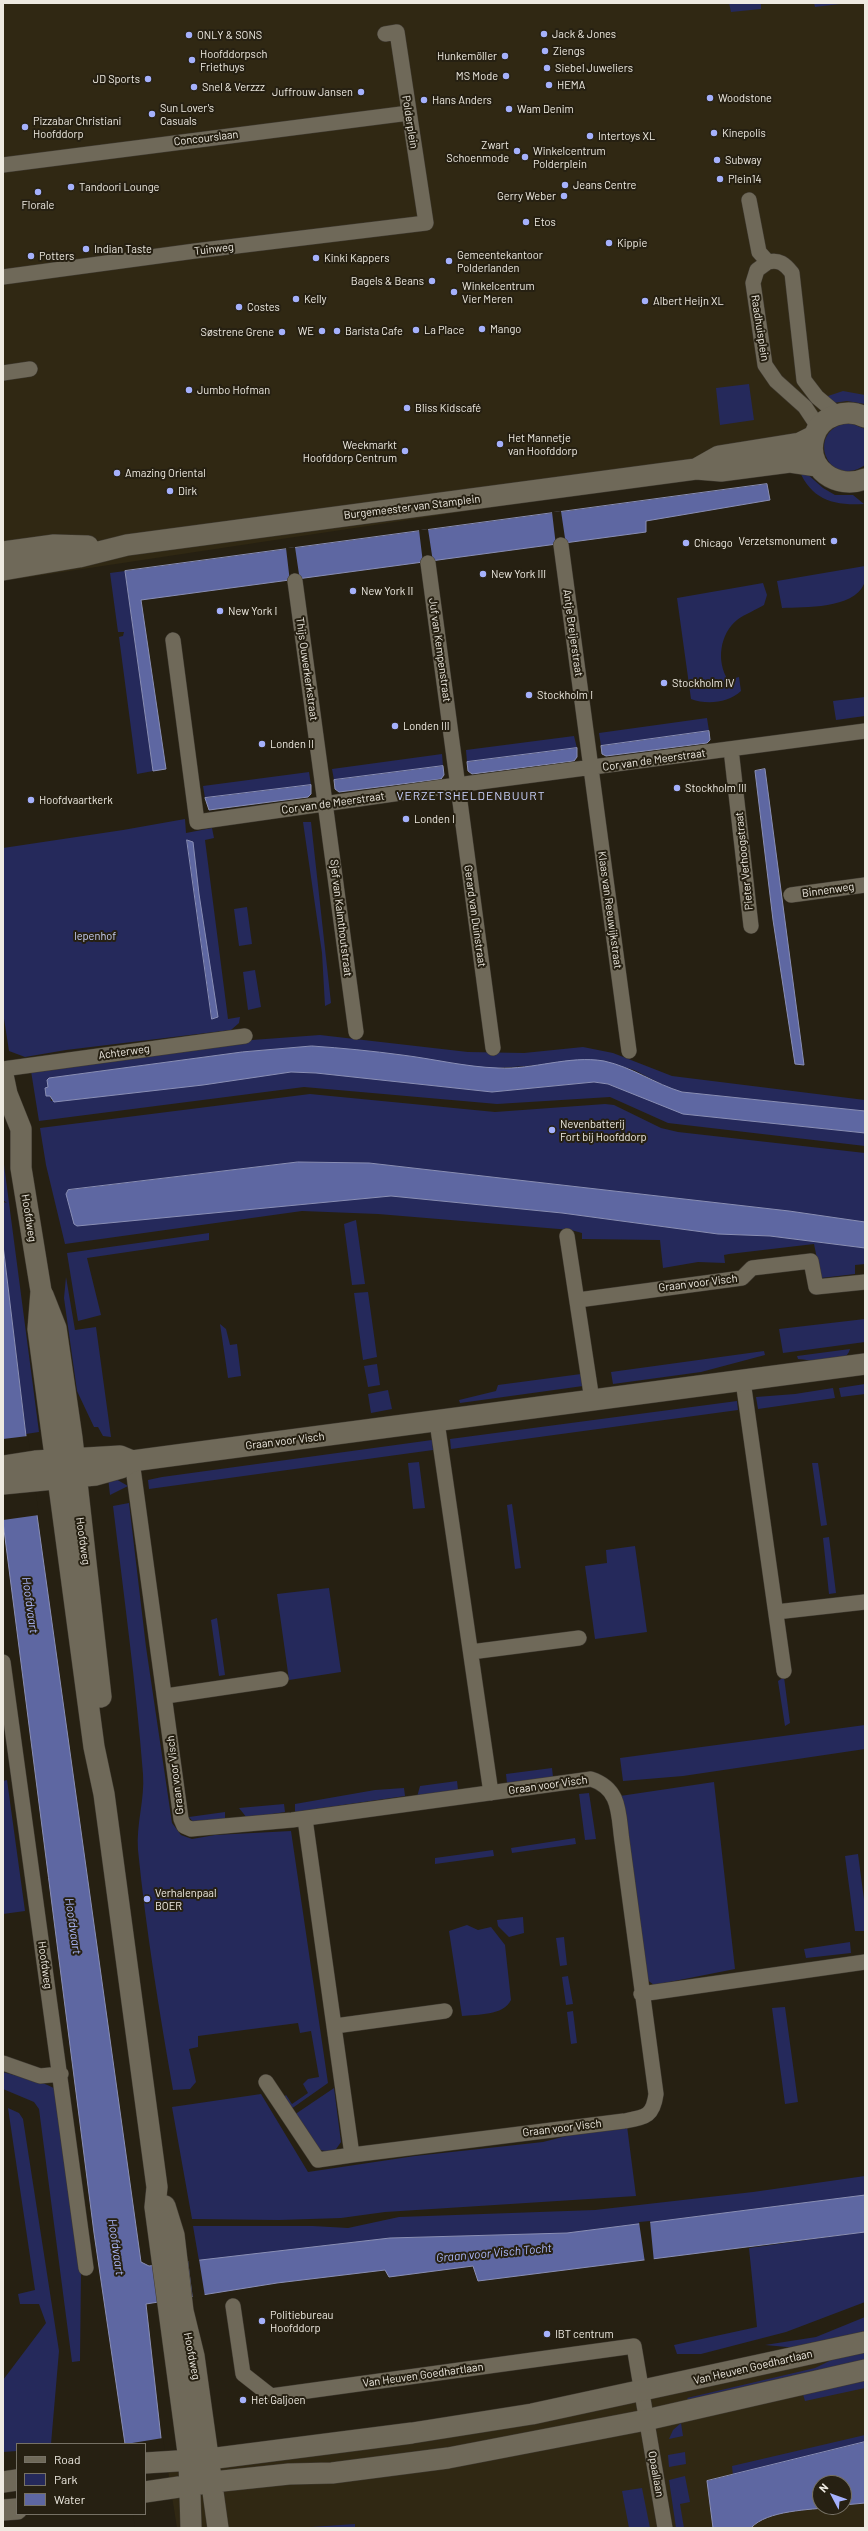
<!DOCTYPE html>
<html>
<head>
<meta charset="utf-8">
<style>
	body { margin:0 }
	#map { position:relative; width:868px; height:2531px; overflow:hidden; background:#262012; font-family:Barlow,sans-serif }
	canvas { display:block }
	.frame { position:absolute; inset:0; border:4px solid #eeeae1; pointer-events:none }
	.legend { position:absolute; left:16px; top:2443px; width:130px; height:72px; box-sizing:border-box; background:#262012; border:1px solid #767165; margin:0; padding:5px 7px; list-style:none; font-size:12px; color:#eeeae1 }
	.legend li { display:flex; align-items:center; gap:8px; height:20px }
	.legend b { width:20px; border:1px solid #767165 }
	.north { position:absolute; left:812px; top:2475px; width:40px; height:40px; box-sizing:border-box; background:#262012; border:1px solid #767165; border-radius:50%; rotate:311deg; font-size:11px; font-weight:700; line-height:16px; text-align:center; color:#eeeae1 }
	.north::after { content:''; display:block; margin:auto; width:14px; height:18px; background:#a5b1fc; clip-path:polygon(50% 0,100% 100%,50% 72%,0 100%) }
</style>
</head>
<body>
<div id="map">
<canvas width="868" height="2531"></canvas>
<div class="frame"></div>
<ul class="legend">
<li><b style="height:5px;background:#6f6959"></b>Road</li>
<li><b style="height:11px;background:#25295b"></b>Park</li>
<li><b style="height:11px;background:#5e67a2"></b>Water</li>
</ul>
<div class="north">N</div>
</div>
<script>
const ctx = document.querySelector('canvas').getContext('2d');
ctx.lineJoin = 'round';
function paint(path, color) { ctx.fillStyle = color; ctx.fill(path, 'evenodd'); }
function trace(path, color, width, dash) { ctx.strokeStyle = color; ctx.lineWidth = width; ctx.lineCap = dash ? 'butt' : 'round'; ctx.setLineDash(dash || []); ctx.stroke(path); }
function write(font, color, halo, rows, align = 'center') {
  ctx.font = font + ' Barlow,sans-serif'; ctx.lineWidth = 4; ctx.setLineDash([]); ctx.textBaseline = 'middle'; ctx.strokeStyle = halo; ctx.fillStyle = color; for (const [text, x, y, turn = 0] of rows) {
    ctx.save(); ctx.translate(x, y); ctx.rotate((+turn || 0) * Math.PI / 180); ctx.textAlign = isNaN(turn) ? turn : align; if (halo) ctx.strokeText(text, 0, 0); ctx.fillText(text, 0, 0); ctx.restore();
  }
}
const built = new Path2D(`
	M 3,3 L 865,3 L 865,451 L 3,581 Z
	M 865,2349 L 865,2528 L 157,2528 L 150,2474 ZM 820,2483 L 844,2483 L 844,2507 L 820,2507 Z`);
const green = new Path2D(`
	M 729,3 L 761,3 L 761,9 L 731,12 Z
	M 814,3 L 848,3 L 815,7 Z
	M 749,384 L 754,420 L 720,425 L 716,388 Z
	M 843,391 L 865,395 L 865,404 L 847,401 L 833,403 L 825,397 Z
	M 850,423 L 865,429 L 865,465 C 826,491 804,427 850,423 Z
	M 797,465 L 823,488 L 835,495 L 853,495 L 864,504 C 830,506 809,498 797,465 Z
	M 865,566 C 865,571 866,579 864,584 C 853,609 805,607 782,608 L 777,581 Z
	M 125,571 L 153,771 L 137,774 L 119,637 L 123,636 L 124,632 L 118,632 L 110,573 Z
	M 763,583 L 767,595 L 764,605 C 756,610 745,614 737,620 C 720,634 716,661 728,680 L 739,677 L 741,691 C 728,703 707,705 691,699 L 677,598 Z
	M 865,697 L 865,716 L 836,720 L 833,701 Z
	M 707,718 L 709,731 L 601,746 L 599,733 Z
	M 574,736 L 577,748 L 467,762 L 466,750 Z
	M 442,754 L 443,766 L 334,780 L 332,769 Z
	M 309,772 L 311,785 L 205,798 L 203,786 Z
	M 185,819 L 186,833 L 212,828 L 214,838 L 205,840 L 228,1019 L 240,1017 L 239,1023 L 231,1030 L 66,1050 L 25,1057 L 9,1051 L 3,1012 L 3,848 L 123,830 Z
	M 303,822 L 311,822 L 331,1003 L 325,1006 L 322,953 Z
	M 247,907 L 252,944 L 239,946 L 234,909 Z
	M 255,970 L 261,1007 L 248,1010 L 243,972 Z
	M 320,1035 L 468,1052 L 524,1053 L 583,1047 L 613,1053 L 672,1076 L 865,1100 L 865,1111 L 682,1092 L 667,1087 L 634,1070 L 602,1061 L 497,1068 L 464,1066 L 403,1055 L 312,1046 L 242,1052 L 49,1078 L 48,1088 L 45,1089 L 46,1096 L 50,1096 L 51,1101 L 80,1099 L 291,1072 L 321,1073 L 492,1092 L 594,1082 L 608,1084 L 686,1114 L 865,1133 L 865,1146 L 668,1123 L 610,1097 L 497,1104 L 304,1087 L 39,1121 L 31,1071 L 252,1040 Z
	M 310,1094 L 495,1112 L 605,1104 L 614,1105 L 661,1128 L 678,1132 L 865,1153 L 865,1222 L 789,1211 L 369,1163 L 298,1162 L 68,1190 L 66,1194 L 183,1215 L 391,1196 L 562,1213 L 718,1234 L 770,1236 L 865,1248 L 865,1264 L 855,1265 L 855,1274 L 821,1278 L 814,1244 L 729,1254 L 724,1255 L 725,1263 L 698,1262 L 663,1268 L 660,1240 L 582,1239 L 582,1233 L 571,1230 L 378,1214 L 302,1211 L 65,1244 L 46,1165 L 40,1128 Z
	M 3,1157 L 39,1432 L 26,1434 L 3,1245 L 3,1202 L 7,1203 L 3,1200 Z
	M 356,1220 L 365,1284 L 352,1285 L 344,1224 Z
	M 209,1233 L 209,1240 L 87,1258 L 101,1315 L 78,1321 L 67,1253 Z
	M 66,1277 L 75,1330 L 96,1327 L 111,1437 L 103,1436 L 98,1427 L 94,1427 L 77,1391 L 64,1298 Z
	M 368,1292 L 377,1357 L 363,1360 L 354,1293 Z
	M 865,1319 L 865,1342 L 783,1353 L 779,1329 Z
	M 220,1324 L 226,1329 L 230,1345 L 237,1344 L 241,1376 L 228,1378 Z
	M 850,1349 C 845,1368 811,1360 798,1359 L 797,1356 Z
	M 764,1351 L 765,1355 L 701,1372 L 613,1384 L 611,1372 Z
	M 377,1364 L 380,1385 L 368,1387 L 364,1366 Z
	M 581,1374 L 583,1386 L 460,1403 L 459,1400 L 496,1391 L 498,1385 Z
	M 865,1384 L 865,1394 L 841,1397 L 839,1388 Z
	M 833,1388 L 835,1398 L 758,1409 L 756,1397 L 795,1394 Z
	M 388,1390 L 392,1409 L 371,1413 L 368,1394 Z
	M 737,1401 L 738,1410 L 451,1449 L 450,1439 Z
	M 432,1440 L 433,1450 L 149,1489 L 148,1480 L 162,1477 Z
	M 419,1462 L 425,1508 L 413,1509 L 408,1463 Z
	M 812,1463 L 818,1463 L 827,1525 L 821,1526 Z
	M 108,1477 L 114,1478 L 128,1486 L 110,1495 Z
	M 129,1503 L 146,1647 L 172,1823 L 181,1835 L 192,1839 L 215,1835 L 291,1831 L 328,2083 L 291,2109 L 284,2097 L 286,2095 L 292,2104 L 308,2093 L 303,2084 L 308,2079 L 319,2077 L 311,2031 L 300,2033 L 298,2023 L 198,2036 L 198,2047 L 189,2049 L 196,2082 L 190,2089 L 173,2090 C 159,2010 146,1930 138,1850 C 136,1824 145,1799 143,1774 C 136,1685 124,1596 113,1506 Z
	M 512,1504 L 521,1568 L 515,1569 L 507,1505 Z
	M 829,1537 L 836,1593 L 829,1594 L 823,1538 Z
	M 635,1546 L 647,1632 L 595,1639 L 585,1566 L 607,1563 L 606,1550 Z
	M 329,1588 L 341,1672 L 289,1680 L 277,1594 Z
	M 217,1618 L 225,1675 L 219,1676 L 211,1620 Z
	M 784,1677 L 790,1723 L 785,1726 L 778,1681 Z
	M 865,1725 L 865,1749 L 683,1776 L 623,1781 L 620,1758 Z
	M 552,1768 L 553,1777 L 507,1783 L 506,1774 Z
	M 7,1780 L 25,1911 L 3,1914 L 3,1781 Z
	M 457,1781 L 458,1790 L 417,1797 L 420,1786 Z
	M 714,1782 L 735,1969 L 654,1985 L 646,1979 L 620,1796 Z
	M 404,1788 L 405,1796 L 295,1812 L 295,1804 L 375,1790 Z
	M 589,1793 L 596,1839 L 585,1840 L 579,1794 Z
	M 284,1804 L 285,1812 L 247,1818 L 239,1808 Z
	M 225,1812 L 225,1821 L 194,1823 L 189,1817 Z
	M 575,1838 L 576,1844 L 512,1853 L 511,1848 Z
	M 493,1850 L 494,1856 L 435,1864 L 435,1858 Z
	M 858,1854 L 865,1907 L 865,1931 L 855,1931 L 845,1856 Z
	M 523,1917 L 524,1933 L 509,1937 L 498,1926 L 497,1920 Z
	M 467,1925 L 478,1930 L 491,1927 L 505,1945 L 511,2000 C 503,2016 478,2014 462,2016 L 449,1931 Z
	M 564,1937 L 567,1965 L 560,1966 L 556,1938 Z
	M 850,1942 L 851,1953 L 806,1958 L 804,1949 Z
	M 568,1976 L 573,2004 L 566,2005 L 562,1977 Z
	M 785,2007 L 798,2102 L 785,2104 L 772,2008 Z
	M 573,2011 L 577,2043 L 571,2044 L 567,2012 Z
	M 3,2072 C 19,2077 44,2081 55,2089 L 81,2271 L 80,2361 L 72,2362 L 39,2109 L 34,2102 L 3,2089 Z
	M 334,2088 L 341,2142 L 334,2152 L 319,2150 L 294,2115 Z
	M 261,2094 L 308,2172 L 415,2156 L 543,2142 L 582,2132 L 627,2126 L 636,2196 L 385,2212 L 341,2218 L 279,2220 L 192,2219 L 172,2107 Z
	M 8,2108 L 19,2113 L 23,2119 L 59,2351 L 51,2444 L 17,2444 L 17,2451 L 3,2452 L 3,2380 L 46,2323 L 39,2304 L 20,2304 L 18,2294 L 35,2290 Z
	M 865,2176 L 865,2195 L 567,2233 L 390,2238 L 199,2261 L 193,2226 L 313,2226 L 348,2228 L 399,2217 L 595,2210 L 753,2192 Z
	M 865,2232 L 865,2302 L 786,2332 L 701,2354 L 677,2354 L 674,2345 L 757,2327 L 749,2248 Z
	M 865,2317 L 865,2333 L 798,2348 L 765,2345 L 816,2337 Z
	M 865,2348 L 865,2361 L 691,2402 L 687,2398 L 815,2368 L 848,2352 Z
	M 865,2377 L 865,2388 L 805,2401 L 802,2391 Z
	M 681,2423 L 683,2436 L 669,2439 L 673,2430 Z
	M 865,2435 L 865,2442 L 733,2476 L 732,2466 Z
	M 685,2452 L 686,2464 L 669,2467 L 668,2455 Z
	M 685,2476 L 690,2502 L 680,2504 L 684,2528 L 676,2528 L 669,2480 Z
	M 642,2488 L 650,2528 L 629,2528 L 622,2491 Z
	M 355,2524 L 355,2528 L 297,2528 Z`);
const water = new Path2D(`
	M 767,484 L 770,500 L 646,521 L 646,532 L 141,600 L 166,769 L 153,771 L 125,571 Z
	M 709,731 L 710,740 L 707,743 L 606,756 L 602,754 L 601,746 Z
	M 577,748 L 577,757 L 574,761 L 472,774 L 468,771 L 467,762 Z
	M 443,766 L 444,775 L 441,779 L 339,792 L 335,789 L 334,780 Z
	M 765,769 L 804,1065 L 795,1064 L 773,920 L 755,771 Z
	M 311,785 L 311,794 L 308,797 L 209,810 L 205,798 Z
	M 187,840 L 193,842 L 199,894 L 218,1017 L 212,1019 Z
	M 312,1046 C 342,1048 372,1051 402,1055 C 434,1059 466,1067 498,1068 C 533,1070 569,1055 604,1061 C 632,1067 655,1084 682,1092 L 865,1111 L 865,1133 L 683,1114 L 608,1084 L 594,1082 L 492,1092 L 316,1073 L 291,1072 L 203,1085 L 54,1102 L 50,1096 L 46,1096 L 45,1088 L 48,1087 L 47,1080 L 49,1078 L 242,1052 Z
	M 298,1162 L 369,1163 L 789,1211 L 865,1222 L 865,1248 L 770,1236 L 718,1234 L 562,1213 L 391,1196 L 77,1226 L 74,1224 L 66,1194 L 68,1190 Z
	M 3,1245 L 26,1436 L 141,2262 L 149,2266 L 390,2238 L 567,2233 L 865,2195 L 865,2232 L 478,2281 L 473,2266 L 389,2277 L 385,2270 L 277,2283 L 146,2304 L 161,2438 L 175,2528 L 145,2514 L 145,2444 L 125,2444 L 94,2233 L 3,1522 Z
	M 865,2442 L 865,2503 L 844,2505 L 844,2483 L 820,2483 L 820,2507 L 833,2507 C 810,2510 767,2510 751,2528 L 713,2528 L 707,2481 Z`);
const pier = new Path2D(`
	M 561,511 L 566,545 L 556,546 L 552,512 Z
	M 428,529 L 433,562 L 423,563 L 419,530 Z
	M 295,547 L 300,581 L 290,582 L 286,548 Z
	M 28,1436 L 39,1515 L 3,1520 L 3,1439 Z
	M 650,2221 L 654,2262 L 645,2263 L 639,2222 Z
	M 199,2259 L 205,2297 L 193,2299 L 188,2260 Z
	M 163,2438 L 177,2528 L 135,2528 L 133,2514 L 145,2514 L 145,2444 L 126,2444 Z`);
const street = new Path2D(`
	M 3,165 L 409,113
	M 749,200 L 759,252 L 768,262
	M 3,277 L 195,251 L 426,223 L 397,32 L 385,34
	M 3,373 L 30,369
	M 819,428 L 805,407 L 776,381 L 765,365 L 753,283 L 757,270 L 768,262 C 779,259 785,264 792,273 L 804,380 L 817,397 L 837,414
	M 561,545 L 629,1051
	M 428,563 L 493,1048
	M 295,581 L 356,1032
	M 173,640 L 197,822 L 457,785 L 865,731
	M 731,749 L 751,926
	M 791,895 L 865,885
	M 3,1069 L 245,1036
	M 567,1236 L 592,1400
	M 578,1300 L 742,1278 L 752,1268 L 811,1261 L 816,1287 L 865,1282
	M 743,1381 L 784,1671
	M 437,1422 L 491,1793
	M 132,1461 L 181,1819 L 184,1826 L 191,1829 L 292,1820 L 591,1779 C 621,1789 618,1813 622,1841 L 656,2094 C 653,2117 645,2117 624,2121 L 352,2155 L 305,1819
	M 776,1612 L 865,1602
	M 471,1652 L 579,1638
	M 3,1662 L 86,2268
	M 166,1696 L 281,1679
	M 641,1994 L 865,1962
	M 335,2026 L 445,2011
	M 3,2063 L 40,2076 L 61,2074
	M 266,2082 L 318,2160 L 352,2155
	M 233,2306 L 243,2374 L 271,2396 L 634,2346 L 665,2528`);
const secondary = new Path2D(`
	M 865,417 C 847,408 820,415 814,437 C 805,469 837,490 865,479
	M 696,469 L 719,456 L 800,443 L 814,436
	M 3,552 L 54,545 L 88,546
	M 3,570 L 79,557 L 127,545 L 696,469 L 721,471 L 790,462 L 817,466
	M 3,1075 L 7,1094 L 21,1129 L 21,1168 L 41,1291 L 38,1329 L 94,1747 L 104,1794 L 157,2187 L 155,2207 L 189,2460 L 191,2528
	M 43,1295 L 56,1328 L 72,1438 L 101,1697
	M 3,1466 L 35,1461 L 120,1456 L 132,1461
	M 3,1484 L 96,1475 L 121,1468 L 132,1461 L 177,1455 L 865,1364
	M 165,2206 L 174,2235 L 183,2311 L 194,2356 L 218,2528
	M 145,2463 L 209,2459 L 412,2433 L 532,2414 L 865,2342
	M 3,2482 L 17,2480
	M 145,2492 L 213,2482 L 289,2474 L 332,2473 L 448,2458 L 646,2420 L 865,2370
	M 3,2510 L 17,2509`);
const markers = [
	[544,34,4,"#a5b1fc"],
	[189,35,4,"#a5b1fc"],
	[545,51,4,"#a5b1fc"],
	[505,56,4,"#a5b1fc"],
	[192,60,4,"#a5b1fc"],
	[547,68,4,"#a5b1fc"],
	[506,76,4,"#a5b1fc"],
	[148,79,4,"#a5b1fc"],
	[549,85,4,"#a5b1fc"],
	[194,87,4,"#a5b1fc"],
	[361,92,4,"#a5b1fc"],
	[710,98,4,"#a5b1fc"],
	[424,100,4,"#a5b1fc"],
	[509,109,4,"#a5b1fc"],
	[152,114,4,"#a5b1fc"],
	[25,127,4,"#a5b1fc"],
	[714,133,4,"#a5b1fc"],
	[590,136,4,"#a5b1fc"],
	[517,151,4,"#a5b1fc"],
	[525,157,4,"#a5b1fc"],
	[717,160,4,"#a5b1fc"],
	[720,179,4,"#a5b1fc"],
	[565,185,4,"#a5b1fc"],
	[71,187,4,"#a5b1fc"],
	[38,192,4,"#a5b1fc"],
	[564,196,4,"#a5b1fc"],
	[526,222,4,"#a5b1fc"],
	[609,243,4,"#a5b1fc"],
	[86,249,4,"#a5b1fc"],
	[31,256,4,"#a5b1fc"],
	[316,258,4,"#a5b1fc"],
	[449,261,4,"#a5b1fc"],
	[432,281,4,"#a5b1fc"],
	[454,292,4,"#a5b1fc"],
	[296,299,4,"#a5b1fc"],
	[645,301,4,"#a5b1fc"],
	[239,307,4,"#a5b1fc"],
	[482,329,4,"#a5b1fc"],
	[416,330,4,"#a5b1fc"],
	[322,331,4,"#a5b1fc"],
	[337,331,4,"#a5b1fc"],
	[282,332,4,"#a5b1fc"],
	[189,390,4,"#a5b1fc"],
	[407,408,4,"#a5b1fc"],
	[500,444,4,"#a5b1fc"],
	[405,451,4,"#a5b1fc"],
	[117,473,4,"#a5b1fc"],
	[170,491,4,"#a5b1fc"],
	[834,541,4,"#a5b1fc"],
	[686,543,4,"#a5b1fc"],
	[483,574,4,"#a5b1fc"],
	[353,591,4,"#a5b1fc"],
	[220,611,4,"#a5b1fc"],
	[664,683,4,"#a5b1fc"],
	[529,695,4,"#a5b1fc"],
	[395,726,4,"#a5b1fc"],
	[262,744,4,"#a5b1fc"],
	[677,788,4,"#a5b1fc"],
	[31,800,4,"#a5b1fc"],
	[406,819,4,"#a5b1fc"],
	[552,1130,4,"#a5b1fc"],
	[147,1899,4,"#a5b1fc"],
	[262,2321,4,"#a5b1fc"],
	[547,2334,4,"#a5b1fc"],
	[243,2400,4,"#a5b1fc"]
];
const poiNames = [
	["Jack & Jones",552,34],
	["ONLY & SONS",197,35],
	["Ziengs",553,51],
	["Hoofddorpsch",200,54],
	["Friethuys",200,67],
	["Hunkemöller",497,56,"right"],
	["Siebel Juweliers",555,68],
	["MS Mode",498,76,"right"],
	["JD Sports",140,79,"right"],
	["HEMA",557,85],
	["Snel & Verzzz",202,87],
	["Juffrouw Jansen",353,92,"right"],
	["Woodstone",718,98],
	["Hans Anders",432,100],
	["Sun Lover's",160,108],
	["Casuals",160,121],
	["Wam Denim",517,109],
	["Pizzabar Christiani",33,121],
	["Hoofddorp",33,134],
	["Kinepolis",722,133],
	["Intertoys XL",598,136],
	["Zwart",509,145,"right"],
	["Schoenmode",509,158,"right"],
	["Winkelcentrum",533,151],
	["Polderplein",533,164],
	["Subway",725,160],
	["Plein14",728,179],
	["Jeans Centre",573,185],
	["Tandoori Lounge",79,187],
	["Gerry Weber",556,196,"right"],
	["Florale",38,205,"center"],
	["Etos",534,222],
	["Kippie",617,243],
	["Indian Taste",94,249],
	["Gemeentekantoor",457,255],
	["Polderlanden",457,268],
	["Potters",39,256],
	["Kinki Kappers",324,258],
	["Bagels & Beans",424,281,"right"],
	["Winkelcentrum",462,286],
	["Vier Meren",462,299],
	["Kelly",304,299],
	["Albert Heijn XL",653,301],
	["Costes",247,307],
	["Mango",490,329],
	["La Place",424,330],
	["WE",314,331,"right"],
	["Barista Cafe",345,331],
	["Søstrene Grene",274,332,"right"],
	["Jumbo Hofman",197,390],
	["Bliss Kidscafé",415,408],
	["Het Mannetje",508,438],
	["van Hoofddorp",508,451],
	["Weekmarkt",397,445,"right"],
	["Hoofddorp Centrum",397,458,"right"],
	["Amazing Oriental",125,473],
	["Dirk",178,491],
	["Verzetsmonument",826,541,"right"],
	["Chicago",694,543],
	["New York III",491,574],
	["New York II",361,591],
	["New York I",228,611],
	["Stockholm IV",672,683],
	["Stockholm I",537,695],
	["Londen III",403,726],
	["Londen II",270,744],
	["Stockholm III",685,788],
	["Hoofdvaartkerk",39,800],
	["Londen I",414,819],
	["Nevenbatterij",560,1124],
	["Fort bij Hoofddorp",560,1137],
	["Verhalenpaal",155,1893],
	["BOER",155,1906],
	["Politiebureau",270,2315],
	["Hoofddorp",270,2328],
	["IBT centrum",555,2334],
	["Het Galjoen",251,2400]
];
const streetNames = [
	["Polderplein",410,122,81],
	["Concourslaan",206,138,-7],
	["Tuinweg",214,249,-7],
	["Raadhuisplein",760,328,81],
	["Burgemeester van Stamplein",412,507,-7],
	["Antje Breijerstraat",573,633,82],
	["Juf van Kempenstraat",440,650,82],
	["Thijs Ouwerkerkstraat",307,669,82],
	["Cor van de Meerstraat",654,760,-8],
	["Cor van de Meerstraat",333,803,-8],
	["Pieter Verhoogstraat",744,861,-96],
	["Binnenweg",828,890,-8],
	["Klaas van Reeuwijkstraat",610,910,82],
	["Gerard van Duinstraat",475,916,82],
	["Sjef van Kalmthoutstraat",341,918,83],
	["Achterweg",124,1052,-8],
	["Hoofdweg",29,1218,81],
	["Graan voor Visch",698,1283,-7],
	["Graan voor Visch",285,1441,-7],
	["Hoofdweg",83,1541,82],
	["Graan voor Visch",175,1775,-97],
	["Graan voor Visch",548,1785,-8],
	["Hoofdweg",45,1965,82],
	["Graan voor Visch",562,2128,-7],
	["Hoofdweg",192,2356,79],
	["Van Heuven Goedhartlaan",753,2367,-13],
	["Van Heuven Goedhartlaan",423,2375,-8],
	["Opaallaan",656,2474,80]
];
const parkNames = [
	["Iepenhof",95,936]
];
const neighbourhoodNames = [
	["VERZETSHELDENBUURT",471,796]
];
const waterNames = [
	["Hoofdvaart",30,1605,82],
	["Hoofdvaart",73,1926,82],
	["Hoofdvaart",116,2247,82],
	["Graan voor Visch Tocht",494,2253,-5]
];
paint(built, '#302813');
paint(green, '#25295b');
paint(water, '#5e67a2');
trace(water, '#898eb5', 1);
paint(pier, '#262012');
trace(street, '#403b32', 16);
trace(secondary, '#403b32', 22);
trace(street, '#6f6959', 15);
trace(secondary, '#6f6959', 21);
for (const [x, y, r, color] of markers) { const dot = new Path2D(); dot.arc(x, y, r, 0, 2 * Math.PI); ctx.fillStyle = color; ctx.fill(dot); trace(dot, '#262012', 1.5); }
write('11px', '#eeeae1', '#262012', poiNames, 'left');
write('11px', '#eeeae1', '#262012', streetNames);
write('11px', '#c9d0f3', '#262012', parkNames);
ctx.letterSpacing = '1px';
write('12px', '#cad2fd', '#262012', neighbourhoodNames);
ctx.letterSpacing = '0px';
write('italic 12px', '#aebaff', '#262012', waterNames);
</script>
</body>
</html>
